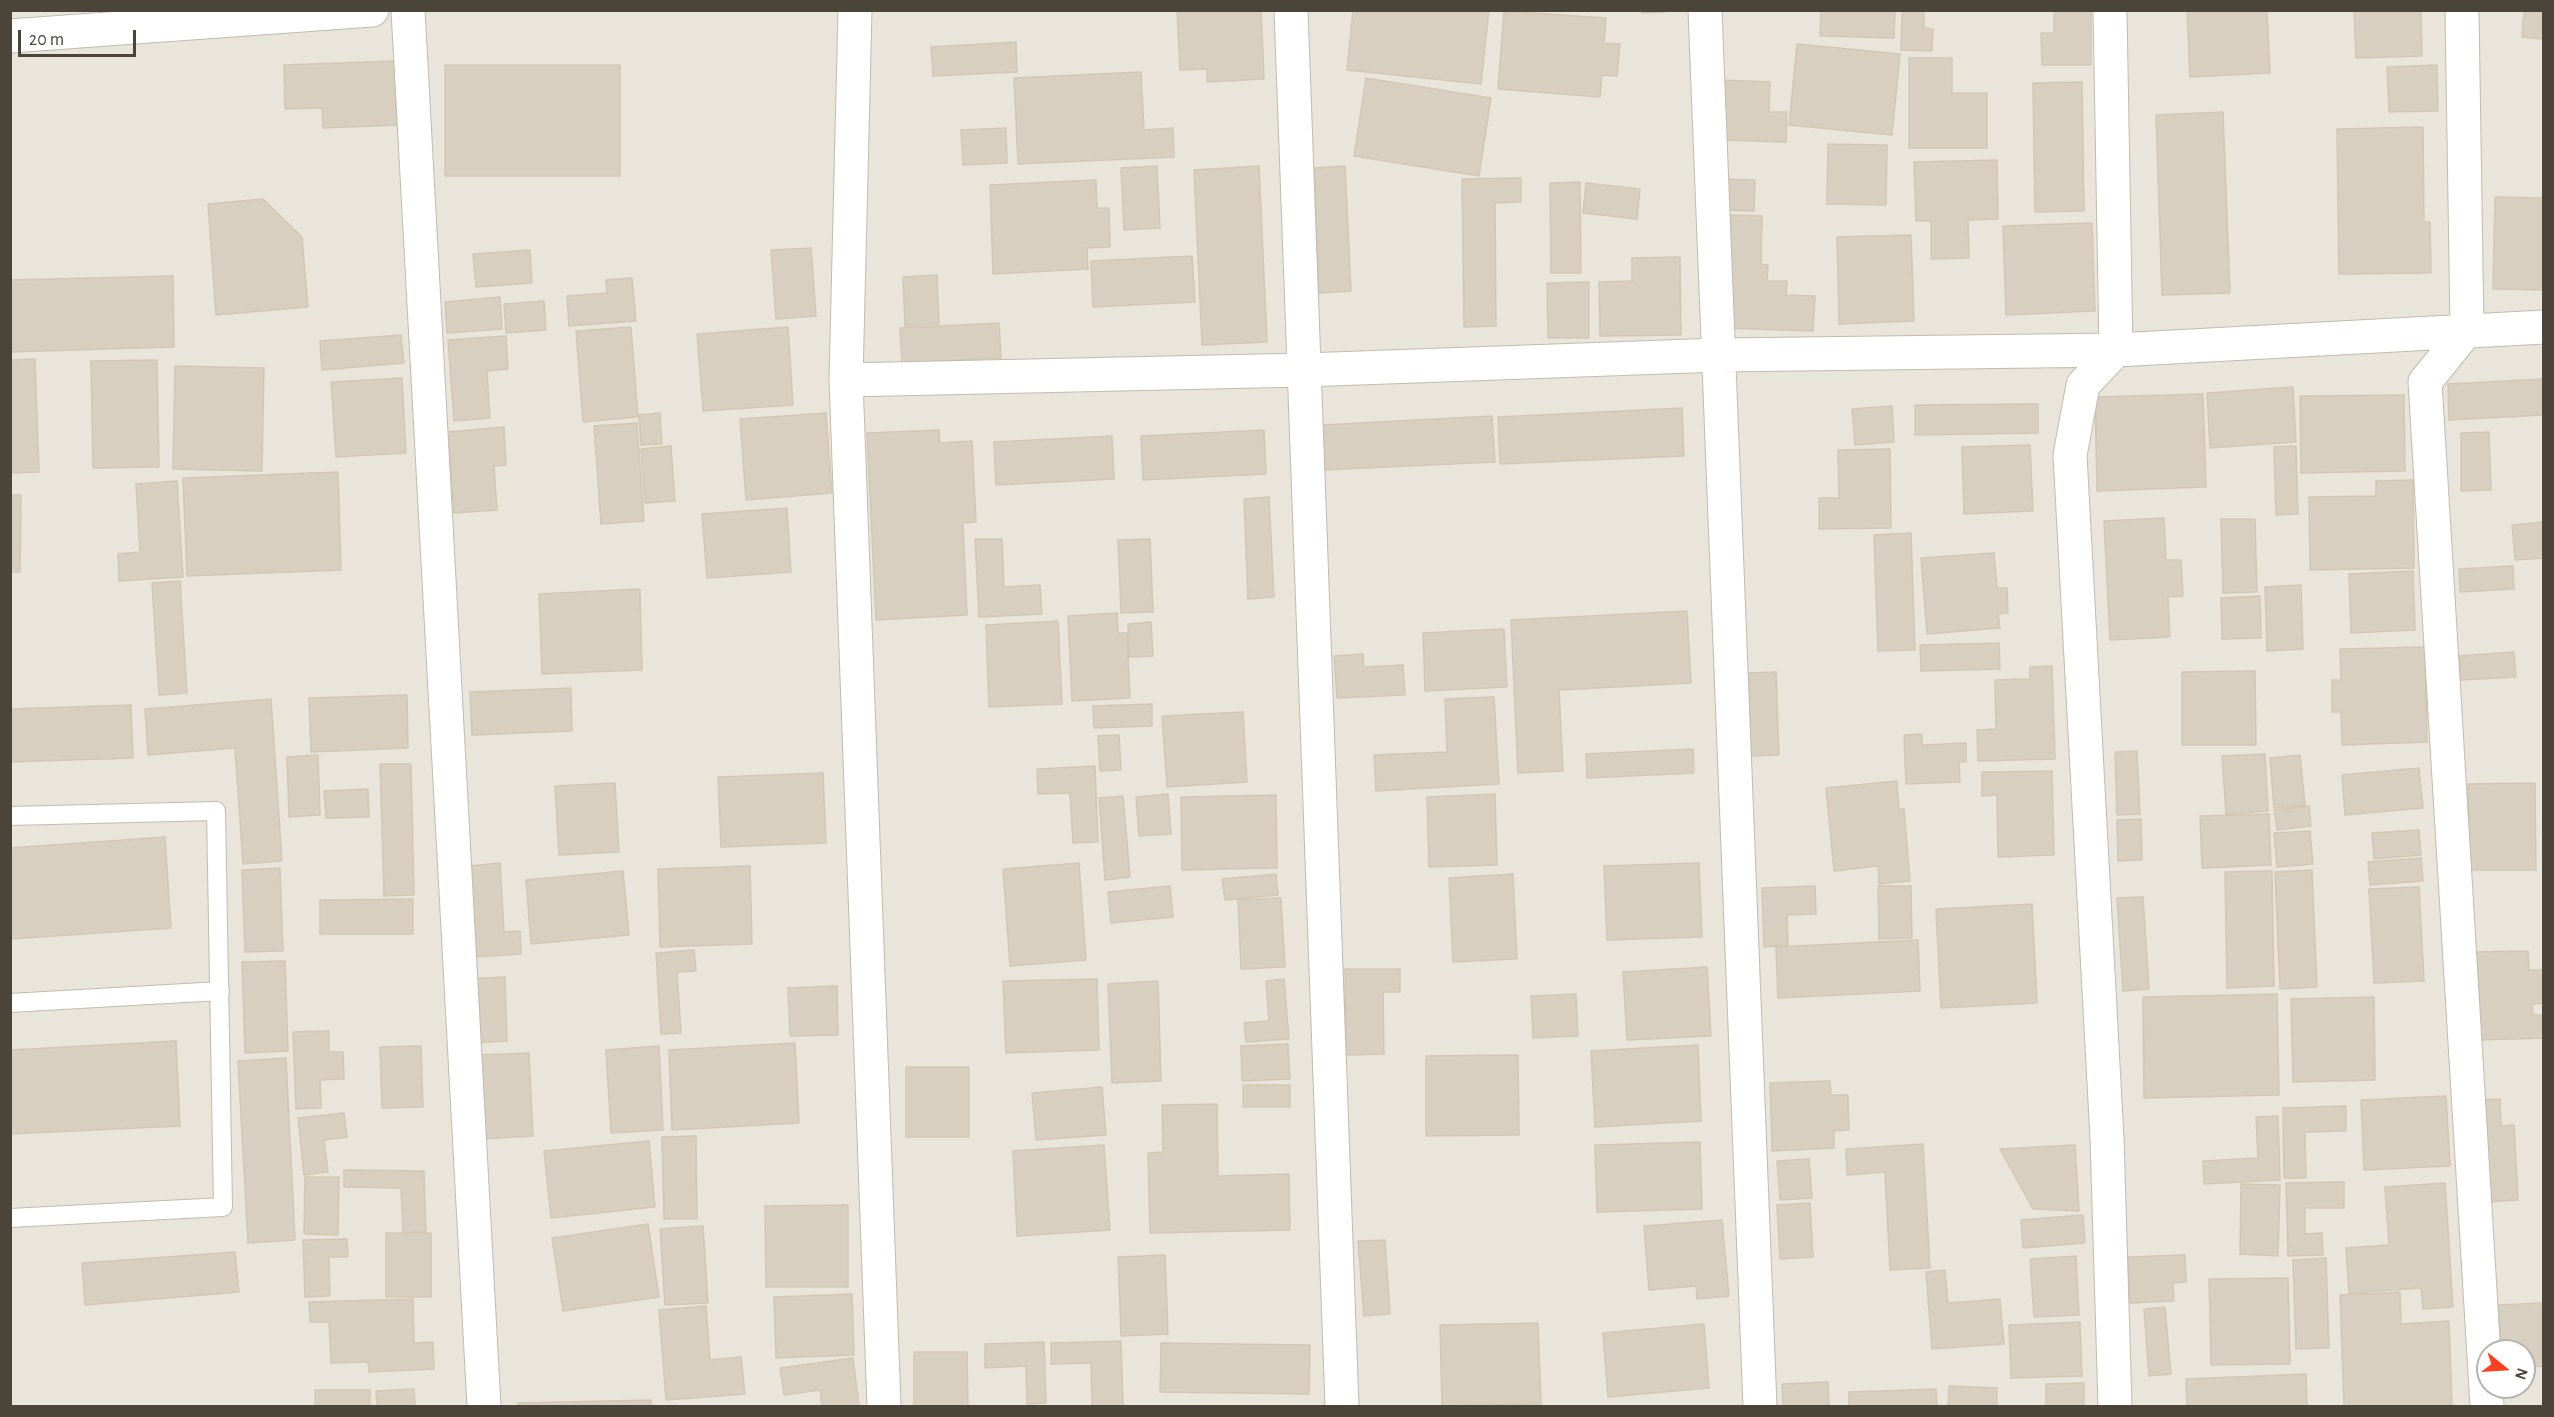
<!DOCTYPE html>
<html>
<head>
<meta charset="utf-8">
<style>
	body { margin:0 }
	#map { position:relative; width:2554px; height:1417px; overflow:hidden; background:#f6f3ec; font-family:"Alegreya Sans",sans-serif }
	canvas { display:block }
	.frame { position:absolute; inset:0; border:12px solid #4b4439; pointer-events:none }
	.north { position:absolute; left:2476px; top:1339px; width:60px; height:60px; box-sizing:border-box; background:#fff; border:2px solid #b7b4b0; border-radius:50%; rotate:108deg; font-size:16px; font-weight:700; line-height:24px; text-align:center; color:#4b4439 }
	.north::after { content:''; display:block; margin:auto; width:21px; height:27px; background:#fc3f1d; clip-path:polygon(50% 0,100% 100%,50% 72%,0 100%) }
	.scale { position:absolute; left:18px; top:30px; width:118px; height:27px; box-sizing:border-box; border:3px solid #4b4439; border-top:0; padding-left:8px; font-size:18px; line-height:21px; white-space:nowrap; color:#4b4439; -webkit-text-stroke:4px #fff; paint-order:stroke }
</style>
</head>
<body>
<div id="map">
<canvas width="2554" height="1417"></canvas>
<div class="frame"></div>
<div class="north">N</div>
<div class="scale">20 m</div>
</div>
<script>
const ctx = document.querySelector('canvas').getContext('2d');
ctx.lineJoin = 'round';
function paint(path, color) { ctx.fillStyle = color; ctx.fill(path, 'evenodd'); }
function trace(path, color, width, dash) { ctx.strokeStyle = color; ctx.lineWidth = width; ctx.lineCap = dash ? 'butt' : 'round'; ctx.setLineDash(dash || []); ctx.stroke(path); }
const residential = new Path2D(`
	M 10,11 L 2543,11 L 2543,1406 L 11,1406 ZM 2488,1351 L 2524,1351 L 2524,1387 L 2488,1387 Z`);
const building = new Path2D(`
	M 1177,10 L 1261,10 L 1264,79 L 1207,82 L 1207,69 L 1180,70 Z
	M 1353,10 L 1489,10 L 1481,84 L 1347,70 Z
	M 1642,10 L 1665,10 L 1665,12 L 1642,13 Z
	M 1821,10 L 1895,10 L 1894,38 L 1820,36 Z
	M 1902,10 L 1924,11 L 1924,28 L 1933,29 L 1932,51 L 1901,50 Z
	M 2054,10 L 2091,10 L 2091,65 L 2042,65 L 2041,33 L 2054,33 Z
	M 2187,10 L 2267,10 L 2270,73 L 2190,77 Z
	M 2354,10 L 2421,10 L 2422,56 L 2356,58 Z
	M 2524,10 L 2544,10 L 2544,39 L 2522,37 Z
	M 1504,11 L 1606,18 L 1604,43 L 1620,44 L 1617,76 L 1602,75 L 1600,97 L 1498,89 Z
	M 1016,42 L 1017,72 L 933,76 L 931,47 Z
	M 1797,44 L 1900,54 L 1892,135 L 1789,125 Z
	M 1909,58 L 1952,58 L 1952,93 L 1987,93 L 1987,148 L 1909,148 Z
	M 395,61 L 397,125 L 323,128 L 322,108 L 285,109 L 284,65 Z
	M 445,65 L 620,65 L 620,176 L 445,176 Z
	M 2437,65 L 2438,111 L 2389,112 L 2387,67 Z
	M 1141,72 L 1144,130 L 1173,128 L 1174,157 L 1018,164 L 1014,78 Z
	M 1366,78 L 1491,98 L 1479,176 L 1354,156 Z
	M 1722,80 L 1770,82 L 1769,112 L 1787,112 L 1786,142 L 1720,140 Z
	M 2082,82 L 2084,211 L 2035,212 L 2033,83 Z
	M 2223,112 L 2230,293 L 2162,295 L 2156,115 Z
	M 2423,127 L 2424,222 L 2430,222 L 2431,273 L 2339,274 L 2337,129 Z
	M 1006,128 L 1007,163 L 963,165 L 961,130 Z
	M 1828,144 L 1887,145 L 1886,205 L 1827,204 Z
	M 1997,160 L 1998,219 L 1968,220 L 1969,258 L 1931,259 L 1931,221 L 1916,221 L 1914,162 Z
	M 1157,166 L 1160,228 L 1124,230 L 1121,168 Z
	M 1259,166 L 1267,342 L 1202,345 L 1194,170 Z
	M 1345,166 L 1351,291 L 1319,293 L 1314,168 Z
	M 1521,178 L 1521,202 L 1495,203 L 1496,326 L 1464,327 L 1462,179 Z
	M 1724,179 L 1755,180 L 1754,211 L 1723,210 Z
	M 1096,180 L 1097,208 L 1109,208 L 1110,247 L 1087,248 L 1088,269 L 993,274 L 990,185 Z
	M 1580,182 L 1581,273 L 1551,273 L 1550,183 Z
	M 1586,183 L 1640,189 L 1637,219 L 1583,213 Z
	M 2495,197 L 2544,198 L 2544,290 L 2493,289 Z
	M 263,199 L 302,237 L 308,307 L 216,315 L 208,204 Z
	M 1727,215 L 1762,216 L 1761,264 L 1768,265 L 1767,281 L 1787,281 L 1786,295 L 1815,296 L 1813,331 L 1723,328 Z
	M 2092,223 L 2095,311 L 2006,315 L 2003,226 Z
	M 1911,235 L 1914,321 L 1839,324 L 1837,237 Z
	M 811,248 L 816,316 L 776,319 L 771,250 Z
	M 530,250 L 532,283 L 476,287 L 473,254 Z
	M 1192,256 L 1195,302 L 1093,307 L 1091,261 Z
	M 1680,257 L 1681,335 L 1600,336 L 1599,282 L 1632,281 L 1632,258 Z
	M 937,275 L 939,324 L 905,326 L 903,277 Z
	M 173,276 L 174,347 L 10,352 L 10,280 Z
	M 632,278 L 636,321 L 569,326 L 567,296 L 607,293 L 606,280 Z
	M 1589,282 L 1589,338 L 1548,338 L 1547,283 Z
	M 500,297 L 502,329 L 447,333 L 445,302 Z
	M 544,301 L 546,330 L 506,333 L 504,304 Z
	M 999,323 L 1001,358 L 902,363 L 900,328 Z
	M 631,327 L 638,417 L 583,422 L 576,331 Z
	M 788,327 L 793,405 L 703,411 L 697,334 Z
	M 401,335 L 404,363 L 322,370 L 320,341 Z
	M 506,336 L 508,369 L 487,371 L 490,418 L 454,421 L 448,340 Z
	M 35,359 L 39,472 L 10,473 L 10,360 Z
	M 157,360 L 159,467 L 93,468 L 91,361 Z
	M 175,366 L 264,368 L 262,471 L 173,469 Z
	M 402,378 L 406,453 L 336,457 L 331,382 Z
	M 2544,379 L 2544,415 L 2449,420 L 2448,384 Z
	M 2293,387 L 2296,442 L 2210,448 L 2207,393 Z
	M 2203,394 L 2206,487 L 2097,491 L 2095,397 Z
	M 2404,395 L 2405,471 L 2301,473 L 2300,396 Z
	M 2038,404 L 2038,433 L 1915,435 L 1915,405 Z
	M 1892,406 L 1894,442 L 1855,445 L 1852,409 Z
	M 1682,408 L 1684,456 L 1500,464 L 1498,417 Z
	M 660,413 L 662,444 L 641,445 L 639,415 Z
	M 826,413 L 832,493 L 746,500 L 740,419 Z
	M 1492,416 L 1495,462 L 1324,470 L 1322,425 Z
	M 637,423 L 644,521 L 601,524 L 594,426 Z
	M 504,427 L 506,465 L 494,466 L 497,510 L 454,513 L 448,432 Z
	M 939,430 L 940,443 L 972,441 L 976,522 L 963,523 L 967,615 L 876,620 L 867,433 Z
	M 1264,430 L 1266,474 L 1143,480 L 1141,436 Z
	M 2489,432 L 2491,490 L 2461,491 L 2461,433 Z
	M 1112,436 L 1114,479 L 996,485 L 994,442 Z
	M 2030,445 L 2033,511 L 1964,514 L 1962,447 Z
	M 671,446 L 675,501 L 645,503 L 641,449 Z
	M 2296,446 L 2298,514 L 2276,515 L 2274,447 Z
	M 1890,449 L 1891,528 L 1819,529 L 1819,498 L 1839,498 L 1838,450 Z
	M 338,472 L 341,570 L 187,576 L 183,478 Z
	M 2413,480 L 2414,568 L 2310,570 L 2309,497 L 2376,496 L 2376,481 Z
	M 177,481 L 183,577 L 119,581 L 118,554 L 140,552 L 136,484 Z
	M 10,495 L 21,495 L 20,572 L 10,572 Z
	M 1269,497 L 1274,597 L 1248,599 L 1244,499 Z
	M 787,508 L 791,572 L 707,578 L 702,514 Z
	M 2164,518 L 2166,560 L 2181,560 L 2183,596 L 2168,597 L 2170,637 L 2110,640 L 2104,521 Z
	M 2221,519 L 2255,519 L 2257,592 L 2223,593 Z
	M 2544,522 L 2544,558 L 2515,560 L 2512,525 Z
	M 1911,533 L 1915,650 L 1878,651 L 1874,535 Z
	M 975,539 L 1002,539 L 1004,587 L 1040,585 L 1042,614 L 979,617 Z
	M 1150,539 L 1153,612 L 1121,613 L 1118,540 Z
	M 1994,553 L 1997,588 L 2007,588 L 2008,613 L 1998,614 L 2000,628 L 1927,634 L 1921,558 Z
	M 2513,566 L 2514,589 L 2460,592 L 2459,569 Z
	M 2413,571 L 2415,630 L 2351,633 L 2349,574 Z
	M 180,581 L 187,693 L 159,695 L 152,583 Z
	M 2301,585 L 2303,649 L 2267,651 L 2265,587 Z
	M 640,589 L 642,670 L 542,674 L 539,594 Z
	M 2260,596 L 2261,638 L 2222,639 L 2221,598 Z
	M 1687,611 L 1691,683 L 1559,690 L 1563,771 L 1518,773 L 1511,620 Z
	M 1117,613 L 1118,633 L 1127,633 L 1130,698 L 1072,701 L 1068,616 Z
	M 1058,621 L 1062,704 L 989,707 L 986,625 Z
	M 1151,622 L 1153,656 L 1129,657 L 1128,624 Z
	M 1504,629 L 1507,687 L 1425,691 L 1423,633 Z
	M 1999,643 L 2000,669 L 1921,671 L 1920,645 Z
	M 2425,647 L 2427,742 L 2342,745 L 2341,712 L 2332,712 L 2332,680 L 2341,680 L 2340,649 Z
	M 2514,652 L 2516,677 L 2461,680 L 2459,656 Z
	M 1363,654 L 1364,667 L 1403,665 L 1405,695 L 1337,698 L 1334,656 Z
	M 2052,666 L 2055,759 L 1978,761 L 1977,730 L 1996,729 L 1995,680 L 2030,679 L 2030,667 Z
	M 2255,671 L 2256,745 L 2182,745 L 2182,672 Z
	M 1776,672 L 1779,755 L 1751,756 L 1748,673 Z
	M 571,688 L 572,731 L 472,735 L 470,692 Z
	M 407,695 L 408,748 L 311,752 L 309,698 Z
	M 1494,697 L 1499,784 L 1376,791 L 1374,755 L 1447,752 L 1445,699 Z
	M 271,699 L 282,861 L 243,864 L 235,748 L 148,755 L 145,709 Z
	M 1152,704 L 1152,726 L 1094,728 L 1093,706 Z
	M 131,705 L 133,758 L 10,762 L 10,709 Z
	M 1243,712 L 1247,782 L 1167,787 L 1162,716 Z
	M 1922,734 L 1922,745 L 1966,743 L 1966,762 L 1959,762 L 1960,782 L 1906,784 L 1904,735 Z
	M 1119,735 L 1121,770 L 1100,771 L 1098,736 Z
	M 1693,749 L 1694,773 L 1587,778 L 1586,754 Z
	M 2137,751 L 2140,814 L 2117,815 L 2115,752 Z
	M 2265,754 L 2268,811 L 2226,814 L 2222,756 Z
	M 318,755 L 320,815 L 289,817 L 287,757 Z
	M 2300,755 L 2305,805 L 2274,808 L 2270,758 Z
	M 380,764 L 411,764 L 414,895 L 384,896 Z
	M 1095,766 L 1098,842 L 1073,843 L 1070,793 L 1038,794 L 1037,769 Z
	M 2419,768 L 2423,808 L 2345,815 L 2342,775 Z
	M 2052,771 L 2054,855 L 1998,857 L 1997,795 L 1982,796 L 1982,772 Z
	M 823,773 L 826,843 L 721,847 L 718,777 Z
	M 1897,781 L 1899,809 L 1904,809 L 1910,881 L 1879,884 L 1878,866 L 1834,871 L 1826,788 Z
	M 615,783 L 619,852 L 559,855 L 555,786 Z
	M 2535,783 L 2536,870 L 2469,870 L 2468,784 Z
	M 368,789 L 369,817 L 326,818 L 324,791 Z
	M 1168,794 L 1171,834 L 1139,836 L 1136,797 Z
	M 1495,794 L 1497,865 L 1429,867 L 1427,797 Z
	M 1276,795 L 1277,868 L 1182,870 L 1181,797 Z
	M 1123,796 L 1130,877 L 1105,880 L 1099,798 Z
	M 2309,806 L 2311,826 L 2277,830 L 2274,810 Z
	M 2269,814 L 2271,865 L 2202,868 L 2200,816 Z
	M 2141,819 L 2142,860 L 2118,861 L 2117,820 Z
	M 2419,830 L 2421,855 L 2374,859 L 2372,833 Z
	M 2310,831 L 2313,864 L 2277,867 L 2274,833 Z
	M 165,837 L 171,928 L 10,939 L 10,848 Z
	M 2421,858 L 2423,881 L 2370,885 L 2368,862 Z
	M 500,863 L 504,932 L 520,931 L 521,954 L 475,957 L 469,866 Z
	M 1079,863 L 1086,960 L 1010,966 L 1003,869 Z
	M 1699,863 L 1702,937 L 1607,940 L 1604,866 Z
	M 750,866 L 752,944 L 660,947 L 658,869 Z
	M 280,868 L 283,951 L 245,952 L 242,870 Z
	M 2312,870 L 2317,987 L 2280,989 L 2275,872 Z
	M 623,871 L 629,935 L 531,944 L 526,880 Z
	M 2272,871 L 2274,986 L 2227,988 L 2225,872 Z
	M 1276,874 L 1278,895 L 1225,900 L 1222,879 Z
	M 1513,874 L 1517,959 L 1453,962 L 1449,878 Z
	M 1170,886 L 1173,917 L 1111,923 L 1108,892 Z
	M 1815,886 L 1816,914 L 1787,915 L 1788,945 L 1764,947 L 1762,888 Z
	M 1878,886 L 1911,886 L 1912,938 L 1879,939 Z
	M 2419,887 L 2424,981 L 2374,983 L 2369,889 Z
	M 2143,897 L 2149,989 L 2123,991 L 2117,898 Z
	M 1281,898 L 1285,967 L 1241,969 L 1238,900 Z
	M 413,899 L 413,934 L 320,934 L 320,900 Z
	M 2032,904 L 2037,1003 L 1941,1008 L 1936,909 Z
	M 1918,940 L 1920,991 L 1778,998 L 1776,947 Z
	M 694,950 L 696,971 L 677,972 L 681,1033 L 661,1034 L 656,953 Z
	M 2528,951 L 2529,970 L 2544,970 L 2544,1003 L 2532,1004 L 2533,1015 L 2544,1015 L 2544,1038 L 2478,1040 L 2475,952 Z
	M 285,961 L 288,1051 L 245,1053 L 242,962 Z
	M 1707,967 L 1711,1036 L 1627,1040 L 1623,972 Z
	M 1345,969 L 1400,969 L 1400,992 L 1383,992 L 1384,1054 L 1346,1055 Z
	M 505,977 L 507,1041 L 469,1043 L 466,979 Z
	M 1097,979 L 1099,1050 L 1006,1053 L 1003,981 Z
	M 1284,979 L 1289,1039 L 1246,1042 L 1244,1023 L 1269,1021 L 1266,981 Z
	M 1158,981 L 1161,1081 L 1112,1083 L 1108,984 Z
	M 837,986 L 838,1035 L 790,1036 L 788,988 Z
	M 1576,994 L 1578,1036 L 1533,1038 L 1531,996 Z
	M 2277,994 L 2279,1095 L 2144,1098 L 2143,997 Z
	M 2374,997 L 2375,1080 L 2293,1082 L 2291,999 Z
	M 329,1031 L 329,1052 L 343,1052 L 344,1079 L 320,1080 L 321,1108 L 296,1109 L 293,1032 Z
	M 176,1041 L 180,1126 L 10,1134 L 10,1050 Z
	M 795,1043 L 799,1123 L 672,1130 L 669,1050 Z
	M 1288,1044 L 1290,1079 L 1242,1081 L 1241,1046 Z
	M 1698,1045 L 1701,1121 L 1595,1127 L 1591,1051 Z
	M 421,1046 L 423,1107 L 382,1108 L 380,1047 Z
	M 659,1046 L 663,1130 L 611,1133 L 606,1050 Z
	M 529,1053 L 533,1136 L 481,1139 L 477,1055 Z
	M 1518,1055 L 1519,1135 L 1426,1136 L 1426,1056 Z
	M 286,1058 L 295,1240 L 248,1243 L 238,1061 Z
	M 906,1067 L 969,1067 L 969,1137 L 906,1137 Z
	M 1830,1081 L 1831,1095 L 1848,1095 L 1849,1130 L 1834,1131 L 1834,1148 L 1772,1151 L 1770,1083 Z
	M 1243,1085 L 1290,1085 L 1290,1107 L 1243,1107 Z
	M 1102,1087 L 1106,1135 L 1036,1140 L 1032,1093 Z
	M 2446,1096 L 2450,1166 L 2364,1170 L 2361,1100 Z
	M 2500,1099 L 2501,1126 L 2514,1125 L 2518,1200 L 2485,1202 L 2479,1100 Z
	M 1217,1104 L 1218,1176 L 1289,1174 L 1290,1230 L 1150,1233 L 1148,1153 L 1163,1152 L 1162,1105 Z
	M 2346,1106 L 2346,1131 L 2305,1132 L 2306,1178 L 2284,1178 L 2283,1108 Z
	M 344,1113 L 347,1137 L 324,1140 L 328,1172 L 304,1175 L 298,1118 Z
	M 2278,1116 L 2280,1180 L 2204,1184 L 2203,1161 L 2258,1158 L 2256,1117 Z
	M 696,1136 L 697,1219 L 664,1219 L 662,1137 Z
	M 649,1141 L 655,1207 L 551,1218 L 544,1151 Z
	M 1700,1142 L 1702,1209 L 1597,1212 L 1595,1145 Z
	M 1923,1144 L 1930,1268 L 1890,1270 L 1885,1172 L 1847,1175 L 1846,1149 Z
	M 1104,1145 L 1110,1230 L 1017,1236 L 1013,1151 Z
	M 2075,1145 L 2079,1211 L 2033,1209 L 2000,1149 Z
	M 1809,1159 L 1812,1198 L 1780,1200 L 1777,1161 Z
	M 344,1170 L 424,1171 L 426,1232 L 403,1233 L 401,1188 L 344,1187 Z
	M 305,1177 L 339,1177 L 338,1235 L 304,1234 Z
	M 2344,1182 L 2344,1208 L 2305,1208 L 2305,1234 L 2322,1233 L 2323,1255 L 2288,1256 L 2286,1183 Z
	M 2445,1183 L 2453,1307 L 2423,1309 L 2421,1288 L 2349,1293 L 2346,1248 L 2389,1245 L 2385,1187 Z
	M 2241,1184 L 2280,1185 L 2278,1256 L 2240,1254 Z
	M 1810,1203 L 1813,1257 L 1780,1259 L 1777,1205 Z
	M 848,1205 L 848,1287 L 766,1287 L 765,1206 Z
	M 2083,1215 L 2085,1243 L 2023,1248 L 2021,1220 Z
	M 1722,1220 L 1729,1296 L 1697,1299 L 1696,1286 L 1649,1290 L 1644,1226 Z
	M 648,1224 L 659,1297 L 563,1311 L 552,1238 Z
	M 703,1226 L 708,1303 L 665,1305 L 660,1229 Z
	M 386,1233 L 431,1233 L 431,1297 L 386,1297 Z
	M 347,1239 L 348,1257 L 329,1257 L 330,1296 L 305,1297 L 303,1240 Z
	M 1385,1240 L 1390,1314 L 1364,1316 L 1358,1241 Z
	M 235,1252 L 239,1292 L 85,1305 L 82,1263 Z
	M 1165,1255 L 1168,1334 L 1121,1336 L 1118,1257 Z
	M 2185,1255 L 2186,1282 L 2173,1283 L 2174,1301 L 2130,1303 L 2128,1257 Z
	M 2076,1256 L 2079,1315 L 2034,1317 L 2030,1259 Z
	M 2326,1258 L 2329,1348 L 2296,1349 L 2293,1260 Z
	M 1945,1270 L 1948,1303 L 2000,1299 L 2004,1344 L 1932,1349 L 1926,1272 Z
	M 2288,1278 L 2290,1364 L 2211,1365 L 2209,1279 Z
	M 2400,1292 L 2401,1324 L 2449,1321 L 2452,1406 L 2344,1406 L 2340,1295 Z
	M 852,1294 L 854,1355 L 776,1358 L 774,1297 Z
	M 413,1299 L 414,1343 L 433,1342 L 434,1369 L 369,1372 L 368,1362 L 331,1363 L 329,1322 L 310,1322 L 309,1302 Z
	M 2544,1303 L 2544,1366 L 2524,1367 L 2524,1351 L 2501,1351 L 2498,1305 Z
	M 706,1306 L 710,1360 L 741,1357 L 745,1394 L 666,1400 L 659,1310 Z
	M 2165,1307 L 2171,1374 L 2149,1376 L 2144,1309 Z
	M 2080,1322 L 2082,1376 L 2011,1378 L 2009,1325 Z
	M 1538,1323 L 1541,1404 L 1442,1406 L 1440,1325 Z
	M 1704,1324 L 1709,1388 L 1608,1397 L 1603,1333 Z
	M 1121,1341 L 1123,1406 L 1092,1406 L 1091,1363 L 1051,1364 L 1051,1343 Z
	M 1044,1342 L 1046,1403 L 1027,1404 L 1026,1366 L 985,1368 L 985,1344 Z
	M 1161,1343 L 1310,1345 L 1309,1394 L 1160,1392 Z
	M 914,1352 L 967,1352 L 968,1406 L 914,1406 Z
	M 853,1358 L 859,1406 L 822,1406 L 820,1390 L 784,1395 L 780,1368 Z
	M 2306,1374 L 2307,1406 L 2187,1406 L 2186,1379 Z
	M 1828,1382 L 1829,1406 L 1783,1406 L 1782,1384 Z
	M 2084,1383 L 2084,1406 L 2046,1406 L 2046,1384 Z
	M 1949,1386 L 1997,1388 L 1997,1406 L 1948,1406 Z
	M 414,1389 L 415,1406 L 377,1406 L 376,1391 Z
	M 1936,1389 L 1937,1406 L 1849,1406 L 1849,1392 Z
	M 315,1390 L 370,1390 L 370,1406 L 315,1406 Z
	M 651,1400 L 651,1406 L 518,1406 L 518,1403 Z`);
const lane = new Path2D(`
	M 10,816 L 216,811 L 223,1207 L 10,1218
	M 10,1003 L 220,991`);
const street = new Path2D(`
	M 408,10 L 484,1406
	M 855,10 L 846,380 L 884,1406
	M 1291,10 L 1342,1406
	M 1705,10 L 1760,1406
	M 2110,10 L 2116,350 L 2083,385 L 2070,455 L 2107,1138 L 2115,1406
	M 2462,10 L 2467,330 L 2425,382 L 2487,1406
	M 10,36 L 372,10
	M 846,380 L 1304,370 L 1720,355 L 2116,350 L 2544,327`);
paint(residential, '#eae5da');
paint(building, '#d8cfc1');
trace(building, '#d3c7b4', 1.5);
trace(lane, '#c2bbae', 20);
trace(street, '#c2bbae', 35);
trace(lane, '#fff', 18);
trace(street, '#fff', 33);
</script>
</body>
</html>
